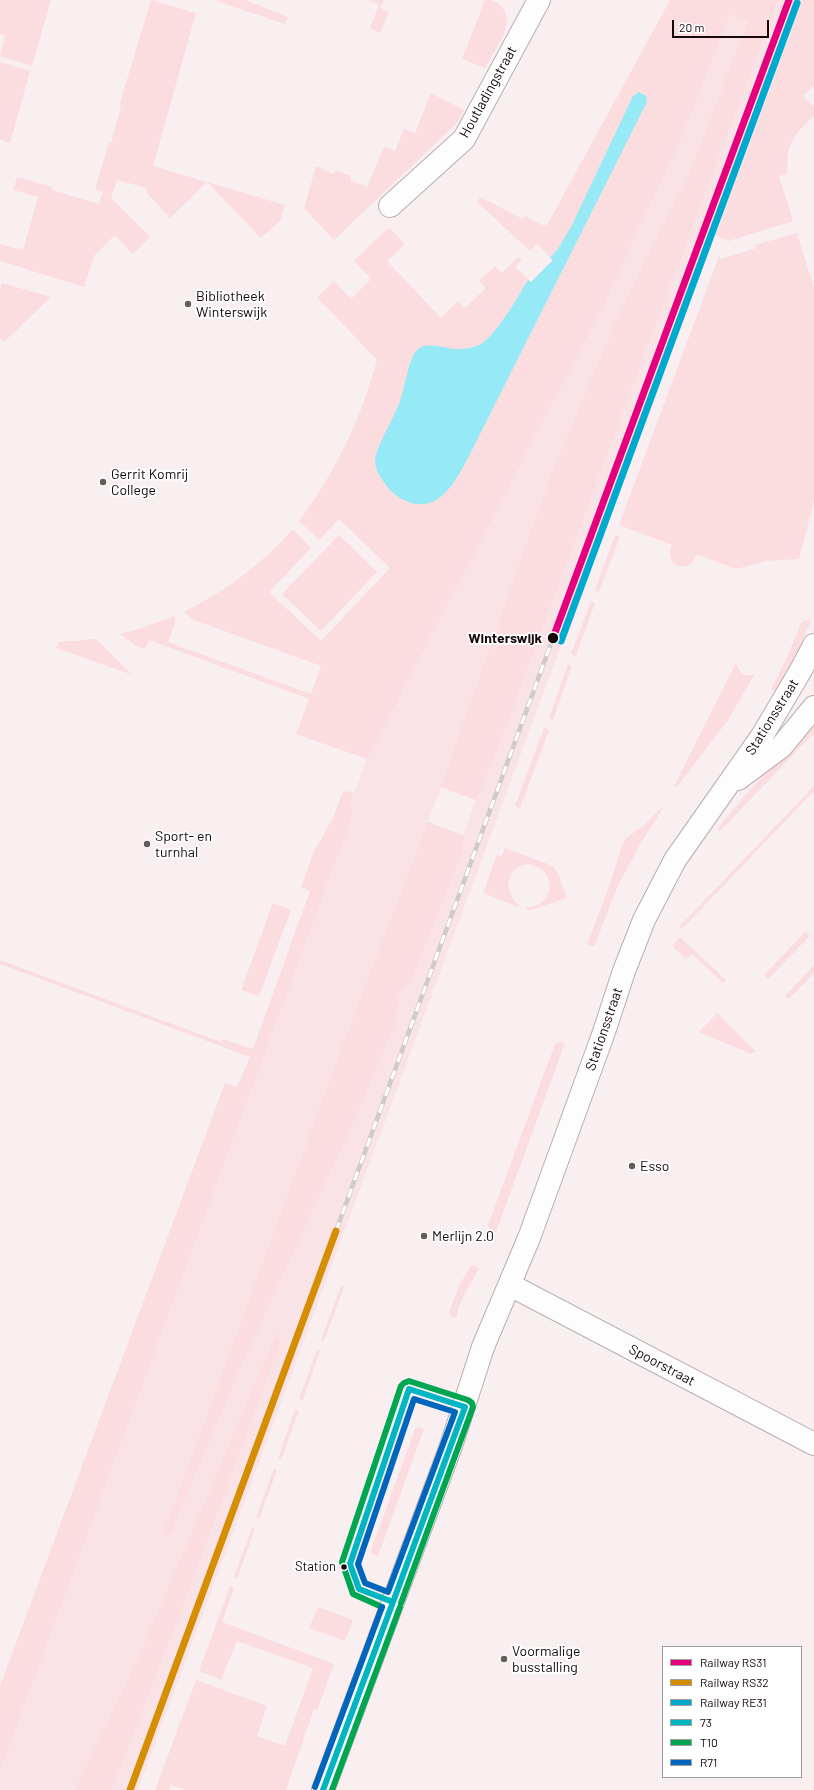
<!DOCTYPE html>
<html>
<head>
<meta charset="utf-8">
<style>
	body { margin:0 }
	#map { position:relative; width:814px; height:1790px; overflow:hidden; background:#f9eff0; font-family:Barlow,sans-serif }
	canvas { display:block }
	.legend { position:absolute; left:662px; top:1646px; width:140px; height:132px; box-sizing:border-box; background:#fff; border:1px solid #a29d9d; margin:0; padding:5px 7px; list-style:none; font-size:12px; color:#17090b }
	.legend li { display:flex; align-items:center; gap:8px; height:20px }
	.legend b { width:20px; border:1px solid #a29d9d }
	.scale { position:absolute; left:672px; top:20px; width:97px; height:18px; box-sizing:border-box; border:2px solid #17090b; border-top:0; padding-left:5px; font-size:12px; line-height:14px; white-space:nowrap; color:#17090b; -webkit-text-stroke:3px #fff; paint-order:stroke }
</style>
</head>
<body>
<div id="map">
<canvas width="814" height="1790"></canvas>
<ul class="legend">
<li><b style="height:5px;background:#e5007d"></b>Railway RS31</li>
<li><b style="height:5px;background:#d58e02"></b>Railway RS32</li>
<li><b style="height:5px;background:#00a9ce"></b>Railway RE31</li>
<li><b style="height:5px;background:#01b5c3"></b>73</li>
<li><b style="height:5px;background:#00a651"></b>T10</li>
<li><b style="height:5px;background:#0065bd"></b>R71</li>
</ul>
<div class="scale">20 m</div>
</div>
<script>
const ctx = document.querySelector('canvas').getContext('2d');
ctx.lineJoin = 'round';
function paint(path, color) { ctx.fillStyle = color; ctx.fill(path, 'evenodd'); }
function trace(path, color, width, dash) { ctx.strokeStyle = color; ctx.lineWidth = width; ctx.lineCap = dash ? 'butt' : 'round'; ctx.setLineDash(dash || []); ctx.stroke(path); }
function write(font, color, halo, rows, align = 'center') {
  ctx.font = font + ' Barlow,sans-serif'; ctx.lineWidth = 3.5; ctx.setLineDash([]); ctx.textBaseline = 'middle'; ctx.strokeStyle = halo; ctx.fillStyle = color; for (const [text, x, y, turn = 0] of rows) {
    ctx.save(); ctx.translate(x, y); ctx.rotate((+turn || 0) * Math.PI / 180); ctx.textAlign = isNaN(turn) ? turn : align; if (halo) ctx.strokeText(text, 0, 0); ctx.fillText(text, 0, 0); ctx.restore();
  }
}
const built = new Path2D(`
	M 738,0 L 803,0 L 726,239 L 713,234 L 138,1790 L 0,1790 L 0,1686 L 225,1083 L 237,1087 L 253,1050 L 326,848 L 352,798 L 369,753 L 694,76 ZM 441,787 L 476,800 L 463,835 L 428,822 Z`);
const green = new Path2D(`
	M 0,0 L 51,0 L 32,66 L 0,56 L 5,36 L 0,34 Z
	M 151,0 L 196,13 L 153,166 L 285,205 L 280,221 L 261,238 L 207,182 L 170,218 L 146,192 L 147,188 L 117,180 L 111,198 L 150,237 L 133,254 L 115,235 L 94,256 L 84,287 L 0,261 L 0,244 L 23,250 L 38,197 L 13,190 L 17,177 L 52,187 L 52,190 L 99,204 L 103,192 L 95,189 L 109,142 L 111,143 L 121,107 L 119,106 Z
	M 214,0 L 245,0 L 288,17 L 285,24 Z
	M 368,0 L 384,0 L 380,8 L 389,12 L 380,33 L 370,28 L 379,5 Z
	M 485,0 C 492,0 497,1 502,7 C 516,25 494,51 485,68 L 462,59 Z
	M 670,0 L 778,0 L 627,401 L 502,737 L 476,800 L 441,787 L 550,477 L 617,319 L 690,172 L 748,21 L 730,14 L 684,132 L 602,308 L 367,759 L 296,734 L 309,699 L 149,640 L 145,649 L 136,646 L 120,634 L 139,629 L 174,616 L 176,620 L 168,642 L 311,694 L 321,666 L 194,620 L 184,612 C 226,591 262,564 293,529 L 311,548 L 269,592 L 321,641 L 390,568 L 339,519 L 319,540 L 299,521 C 337,469 360,422 377,360 L 317,297 L 334,281 L 351,299 L 371,279 L 354,261 L 389,227 L 405,244 L 387,261 L 441,318 L 458,301 L 465,308 L 486,288 L 479,281 L 495,266 L 502,273 L 518,257 L 522,260 L 515,267 L 531,282 L 553,260 L 537,244 L 530,251 L 477,202 L 480,197 L 523,219 L 525,216 L 546,227 Z
	M 803,0 L 814,0 L 814,86 L 803,96 L 814,107 L 814,116 C 795,134 784,145 788,173 L 779,176 L 793,221 L 729,241 L 717,236 Z
	M 0,62 L 30,71 L 10,143 L 0,140 Z
	M 431,93 L 464,110 L 456,124 L 334,240 L 304,208 L 316,166 L 334,174 L 336,170 L 351,176 L 350,180 L 367,187 L 384,147 L 395,151 L 404,129 L 415,133 Z
	M 797,233 L 814,288 L 814,501 L 799,559 L 766,561 L 736,569 L 696,554 C 691,576 662,567 672,545 L 619,525 L 719,256 L 721,259 L 756,248 L 755,245 Z
	M 2,283 L 51,297 L 4,342 L 0,338 L 0,290 Z
	M 339,535 L 377,572 L 321,631 L 282,594 Z
	M 615,535 L 620,537 L 599,592 L 595,590 Z
	M 591,601 L 595,603 L 576,656 L 571,654 Z
	M 804,620 L 811,621 L 790,668 L 775,692 L 771,689 L 785,662 L 801,623 Z
	M 96,639 L 132,675 L 133,675 L 56,648 L 59,642 Z
	M 736,663 C 739,673 745,678 755,674 L 728,720 L 677,787 L 674,786 Z
	M 568,664 L 572,666 L 553,720 L 549,718 Z
	M 814,720 L 814,733 L 721,830 L 718,831 L 718,828 C 748,790 782,756 814,720 Z
	M 544,728 L 549,730 L 520,808 L 515,806 Z
	M 814,786 L 814,791 L 682,929 L 679,927 Z
	M 347,791 L 354,793 L 350,803 L 353,814 L 0,1771 L 0,1686 L 225,1083 L 237,1087 L 250,1057 L 0,964 L 0,960 L 221,1042 L 222,1039 L 253,1049 L 310,891 L 301,887 L 314,851 L 334,816 L 342,793 Z
	M 662,807 L 663,808 L 639,846 L 617,888 L 594,947 L 587,944 L 610,884 L 622,845 L 626,838 L 643,826 Z
	M 428,822 L 463,836 L 463,851 L 410,983 L 400,991 L 395,1024 L 360,1108 L 247,1353 L 170,1534 L 163,1535 L 339,1055 Z
	M 505,848 L 553,866 L 559,876 L 567,898 L 531,910 L 526,910 L 526,907 C 552,908 559,874 535,866 C 512,858 498,888 519,905 L 518,907 L 483,893 L 497,855 L 502,856 Z
	M 273,903 L 291,910 L 259,996 L 241,990 Z
	M 806,931 L 810,936 L 768,979 L 764,975 Z
	M 680,937 L 726,980 L 723,983 L 692,954 L 686,959 L 672,946 Z
	M 814,965 L 814,973 L 789,999 L 785,996 Z
	M 717,1013 L 755,1051 L 751,1054 L 699,1032 Z
	M 560,1042 L 565,1043 L 496,1232 L 490,1229 L 488,1225 L 555,1044 Z
	M 474,1265 L 479,1268 L 461,1301 L 456,1318 L 450,1316 L 449,1312 L 459,1286 L 470,1267 Z
	M 341,1286 L 344,1287 L 324,1341 L 321,1340 Z
	M 277,1332 L 281,1341 L 191,1584 L 112,1790 L 75,1790 L 139,1656 Z
	M 317,1350 L 320,1351 L 303,1400 L 299,1399 Z
	M 295,1409 L 299,1411 L 281,1460 L 278,1459 Z
	M 418,1427 L 424,1429 L 378,1556 L 372,1554 L 371,1550 L 415,1429 Z
	M 274,1468 L 277,1470 L 259,1519 L 256,1518 Z
	M 252,1528 L 255,1529 L 237,1578 L 234,1576 Z
	M 230,1586 L 234,1588 L 222,1622 L 334,1664 L 317,1710 L 314,1709 L 286,1790 L 185,1790 L 171,1785 L 169,1790 L 155,1790 L 196,1680 L 267,1706 L 257,1736 L 285,1746 L 313,1668 L 237,1641 L 221,1680 L 199,1671 Z
	M 318,1607 L 353,1620 L 345,1641 L 309,1628 Z`);
const water = new Path2D(`
	M 639,92 L 646,96 L 647,102 L 468,458 C 457,478 443,508 415,504 C 406,502 395,496 389,489 C 383,481 376,473 375,462 C 375,456 378,448 381,442 C 387,428 395,415 400,401 C 405,387 407,367 414,354 C 423,337 448,351 462,349 C 467,349 472,347 477,346 C 493,341 519,295 528,280 L 531,282 L 553,260 L 550,258 L 558,249 L 572,225 L 633,96 Z`);
const street = new Path2D(`
	M 390,206 L 464,139 L 539,0
	M 510,1285 L 814,1444`);
const secondary = new Path2D(`
	M 738,779 L 781,747 L 814,707
	M 323,1790 L 451,1446 L 483,1347 L 529,1238 L 604,1032 L 624,971 L 644,920 L 675,860 L 762,736 L 801,670 L 814,645`);
const rail = new Path2D(`
	M 336,1231 L 553,638`);
const bus1 = new Path2D(`
	M 409,1389 L 465,1407 L 393,1602 L 359,1589 L 350,1564 Z
	M 323,1790 L 393,1602`);
const bus2 = new Path2D(`
	M 382,1607 L 353,1594 L 342,1562 L 401,1386 L 404,1383 L 409,1381 L 468,1400 L 472,1403 L 473,1407 L 401,1603
	M 332,1790 L 400,1607`);
const bus3 = new Path2D(`
	M 414,1399 L 455,1412 L 388,1592 L 365,1583 L 358,1564 Z
	M 315,1787 L 382,1607`);
const rail1 = new Path2D(`
	M 553,638 L 789,0`);
const rail2 = new Path2D(`
	M 130,1790 L 336,1231`);
const rail3 = new Path2D(`
	M 561,641 L 797,3`);
const markers = [
	[188,304,4,"#665a5b"],
	[103,482,4,"#665a5b"],
	[553,638,6,"#17090b"],
	[147,844,4,"#665a5b"],
	[632,1166,4,"#665a5b"],
	[424,1236,4,"#665a5b"],
	[344,1567,3.5,"#17090b"],
	[504,1659,4,"#665a5b"]
];
const busNames = [
	["Station",336,1567]
];
const streetNames = [
	["Houtladingstraat",488,92,-61],
	["Stationsstraat",772,717,-58],
	["Stationsstraat",604,1029,-71],
	["Spoorstraat",662,1365,28]
];
const poiNames = [
	["Bibliotheek",196,296],
	["Winterswijk",196,312],
	["Gerrit Komrij",111,474],
	["College",111,490],
	["Sport- en",155,836],
	["turnhal",155,852],
	["Esso",640,1166],
	["Merlijn 2.0",432,1236],
	["Voormalige",512,1651],
	["busstalling",512,1667]
];
const stopNames = [
	["Winterswijk",542,638]
];
paint(built, '#fae3e6');
paint(green, '#fbdde0');
paint(water, '#96eaf6');
trace(street, '#baaeaf', 24);
trace(secondary, '#baaeaf', 24);
trace(street, '#fefdfd', 22);
trace(secondary, '#fefdfd', 22);
trace(rail, '#cfcbcc', 4.5);
trace(rail, '#fff', 3, [9]);
trace(bus1, '#01b5c3', 6);
trace(bus2, '#00a651', 6);
trace(bus3, '#0065bd', 6);
trace(rail1, '#e5007d', 7);
trace(rail2, '#d58e02', 7);
trace(rail3, '#00a9ce', 7);
for (const [x, y, r, color] of markers) { const dot = new Path2D(); dot.arc(x, y, r, 0, 2 * Math.PI); ctx.fillStyle = color; ctx.fill(dot); trace(dot, '#fff', 1.5); }
write('13px', '#17090b', '#fff', busNames, 'right');
write('14px', '#17090b', '#fff', streetNames);
write('14px', '#17090b', '#fff', poiNames, 'left');
write('bold 14px', '#17090b', '#fff', stopNames, 'right');
</script>
</body>
</html>
